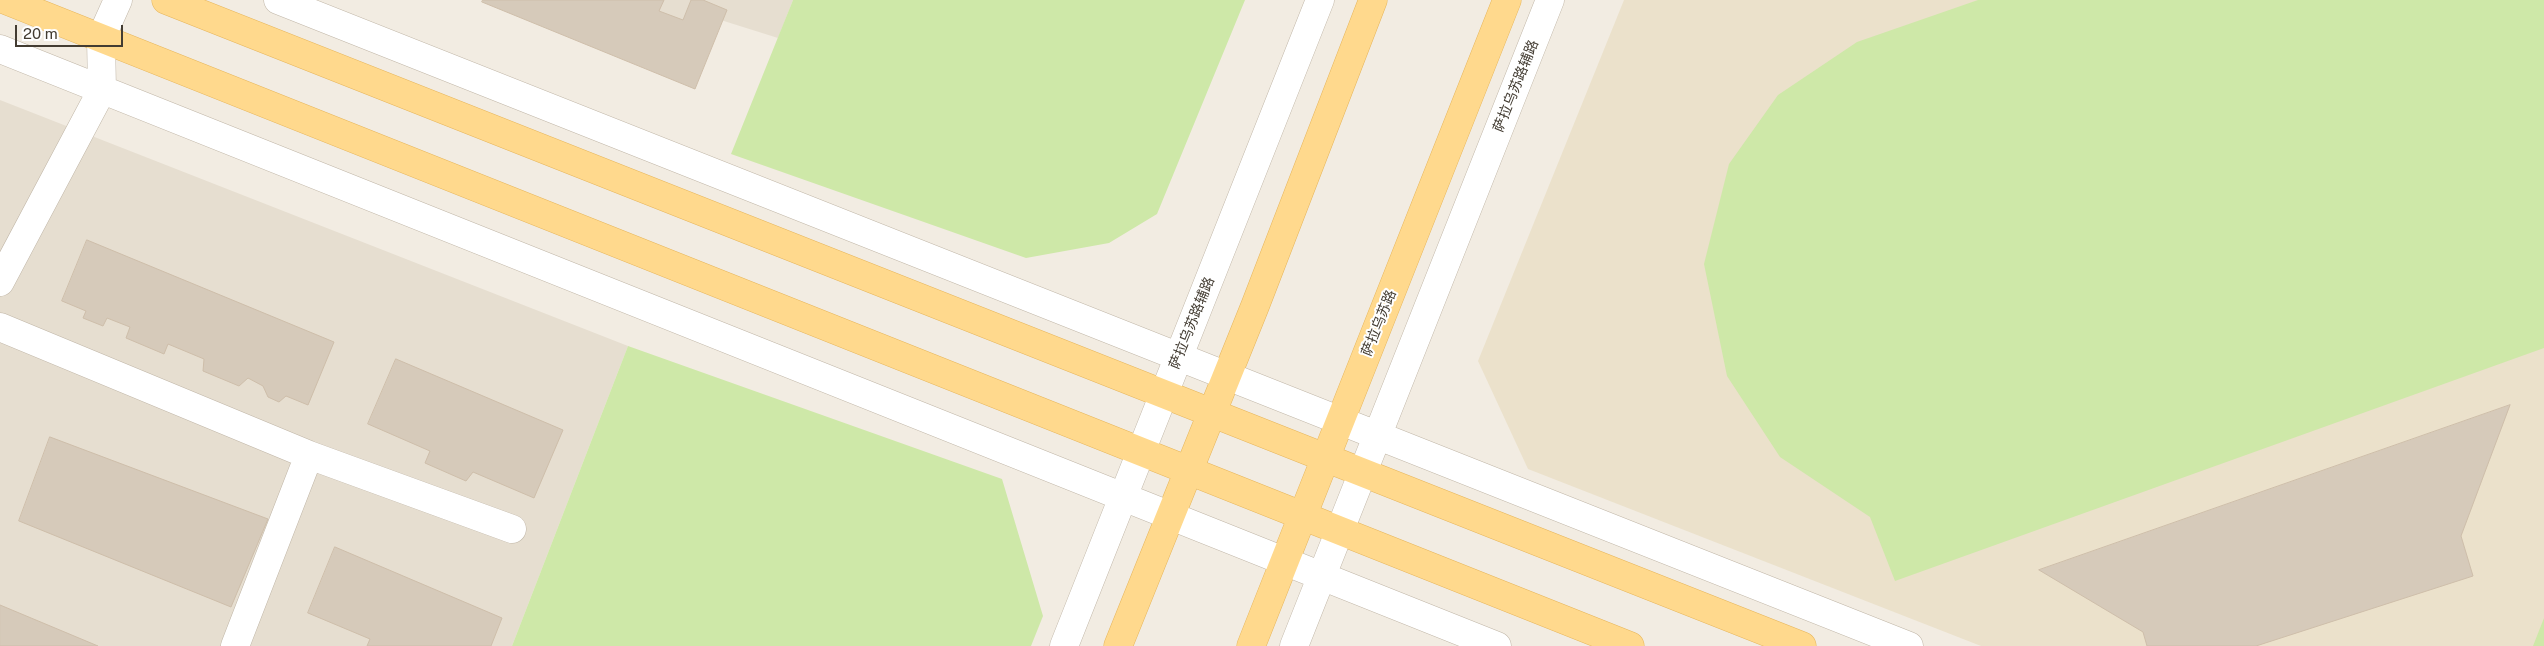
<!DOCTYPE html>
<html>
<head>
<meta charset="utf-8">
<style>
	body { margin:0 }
	#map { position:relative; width:2544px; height:646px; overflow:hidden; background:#f2ece2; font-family:"Public Sans",sans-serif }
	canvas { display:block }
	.scale { position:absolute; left:15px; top:25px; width:108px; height:22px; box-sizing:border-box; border:2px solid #433c32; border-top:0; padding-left:6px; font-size:15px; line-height:18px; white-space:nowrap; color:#433c32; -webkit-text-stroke:4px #fff; paint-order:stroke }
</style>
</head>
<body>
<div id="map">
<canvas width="2544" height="646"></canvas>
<div class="scale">20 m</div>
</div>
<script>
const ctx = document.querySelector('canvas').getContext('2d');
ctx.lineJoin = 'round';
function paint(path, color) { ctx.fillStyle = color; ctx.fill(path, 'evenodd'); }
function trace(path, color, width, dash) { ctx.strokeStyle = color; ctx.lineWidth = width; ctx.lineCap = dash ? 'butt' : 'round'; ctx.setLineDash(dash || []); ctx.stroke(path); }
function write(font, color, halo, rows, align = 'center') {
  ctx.font = font + ' "Public Sans","Noto Sans SC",sans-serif'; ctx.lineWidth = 4; ctx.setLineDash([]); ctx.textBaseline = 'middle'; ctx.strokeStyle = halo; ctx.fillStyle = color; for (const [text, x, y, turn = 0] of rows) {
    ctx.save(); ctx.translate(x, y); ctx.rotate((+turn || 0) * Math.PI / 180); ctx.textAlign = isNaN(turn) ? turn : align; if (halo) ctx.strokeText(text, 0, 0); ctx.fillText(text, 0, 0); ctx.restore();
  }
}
const residential = new Path2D(`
	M 527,0 L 793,0 L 778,38 L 708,16 L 691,65 Z
	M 0,100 L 628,346 L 512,646 L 0,646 Z`);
const education = new Path2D(`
	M 1624,0 L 2544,0 L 2544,646 L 1981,646 L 1528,469 L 1478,361 Z`);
const green = new Path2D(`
	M 793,0 L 1245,0 L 1157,214 L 1109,243 L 1026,258 L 731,154 Z
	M 1978,0 L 2544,0 L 2544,348 L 1895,581 L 1870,517 L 1780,457 L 1727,376 L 1704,264 L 1729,164 L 1778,95 L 1857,42 Z
	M 628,346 L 1002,479 L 1043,616 L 1031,646 L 512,646 Z
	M 2544,618 L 2544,646 L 2533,646 Z`);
const building = new Path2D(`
	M 483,0 L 664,0 L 659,11 L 683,20 L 691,0 L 703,0 L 727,10 L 695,89 L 482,2 Z
	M 87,240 L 334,342 L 308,405 L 286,396 L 279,402 L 268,397 L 263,386 L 248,378 L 239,386 L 203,371 L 204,359 L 168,344 L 164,354 L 126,338 L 130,327 L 107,318 L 103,326 L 83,318 L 86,311 L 62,301 Z
	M 396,359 L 563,430 L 534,498 L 473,472 L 466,481 L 425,463 L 430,451 L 368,424 Z
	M 2510,405 L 2461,536 L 2473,576 L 2256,646 L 2147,646 L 2143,632 L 2039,570 Z
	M 50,437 L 268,519 L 231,607 L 19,521 Z
	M 335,547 L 502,618 L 491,646 L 367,646 L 370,639 L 308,613 Z
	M 0,605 L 98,646 L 0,646 Z`);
const minor = new Path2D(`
	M 278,0 L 1909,646
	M 0,49 L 1497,646
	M 0,282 L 102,90 L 101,38 L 118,0
	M 0,327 L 309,455 L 512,529
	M 235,646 L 309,455
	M 1064,646 L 1320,0
	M 1294,646 L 1550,0`);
const major = new Path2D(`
	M 5,0 L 1630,646
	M 166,0 L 1802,646
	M 1118,646 L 1255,306 L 1373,0
	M 1251,646 L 1507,0`);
const streetNames = [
	["萨拉乌苏路辅路",1516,86,-68],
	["萨拉乌苏路辅路",1192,323,-68],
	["萨拉乌苏路",1379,323,-68]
];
paint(residential, '#e6ded0');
paint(education, '#ebe1cb');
paint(green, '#cee8a8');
paint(building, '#d6caba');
trace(building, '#cebeaa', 1);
trace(minor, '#c0b6a7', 29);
trace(major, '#e6b55b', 29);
trace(minor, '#fff', 28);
trace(major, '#ffd98d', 28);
write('14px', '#433c32', '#fff', streetNames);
</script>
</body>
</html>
